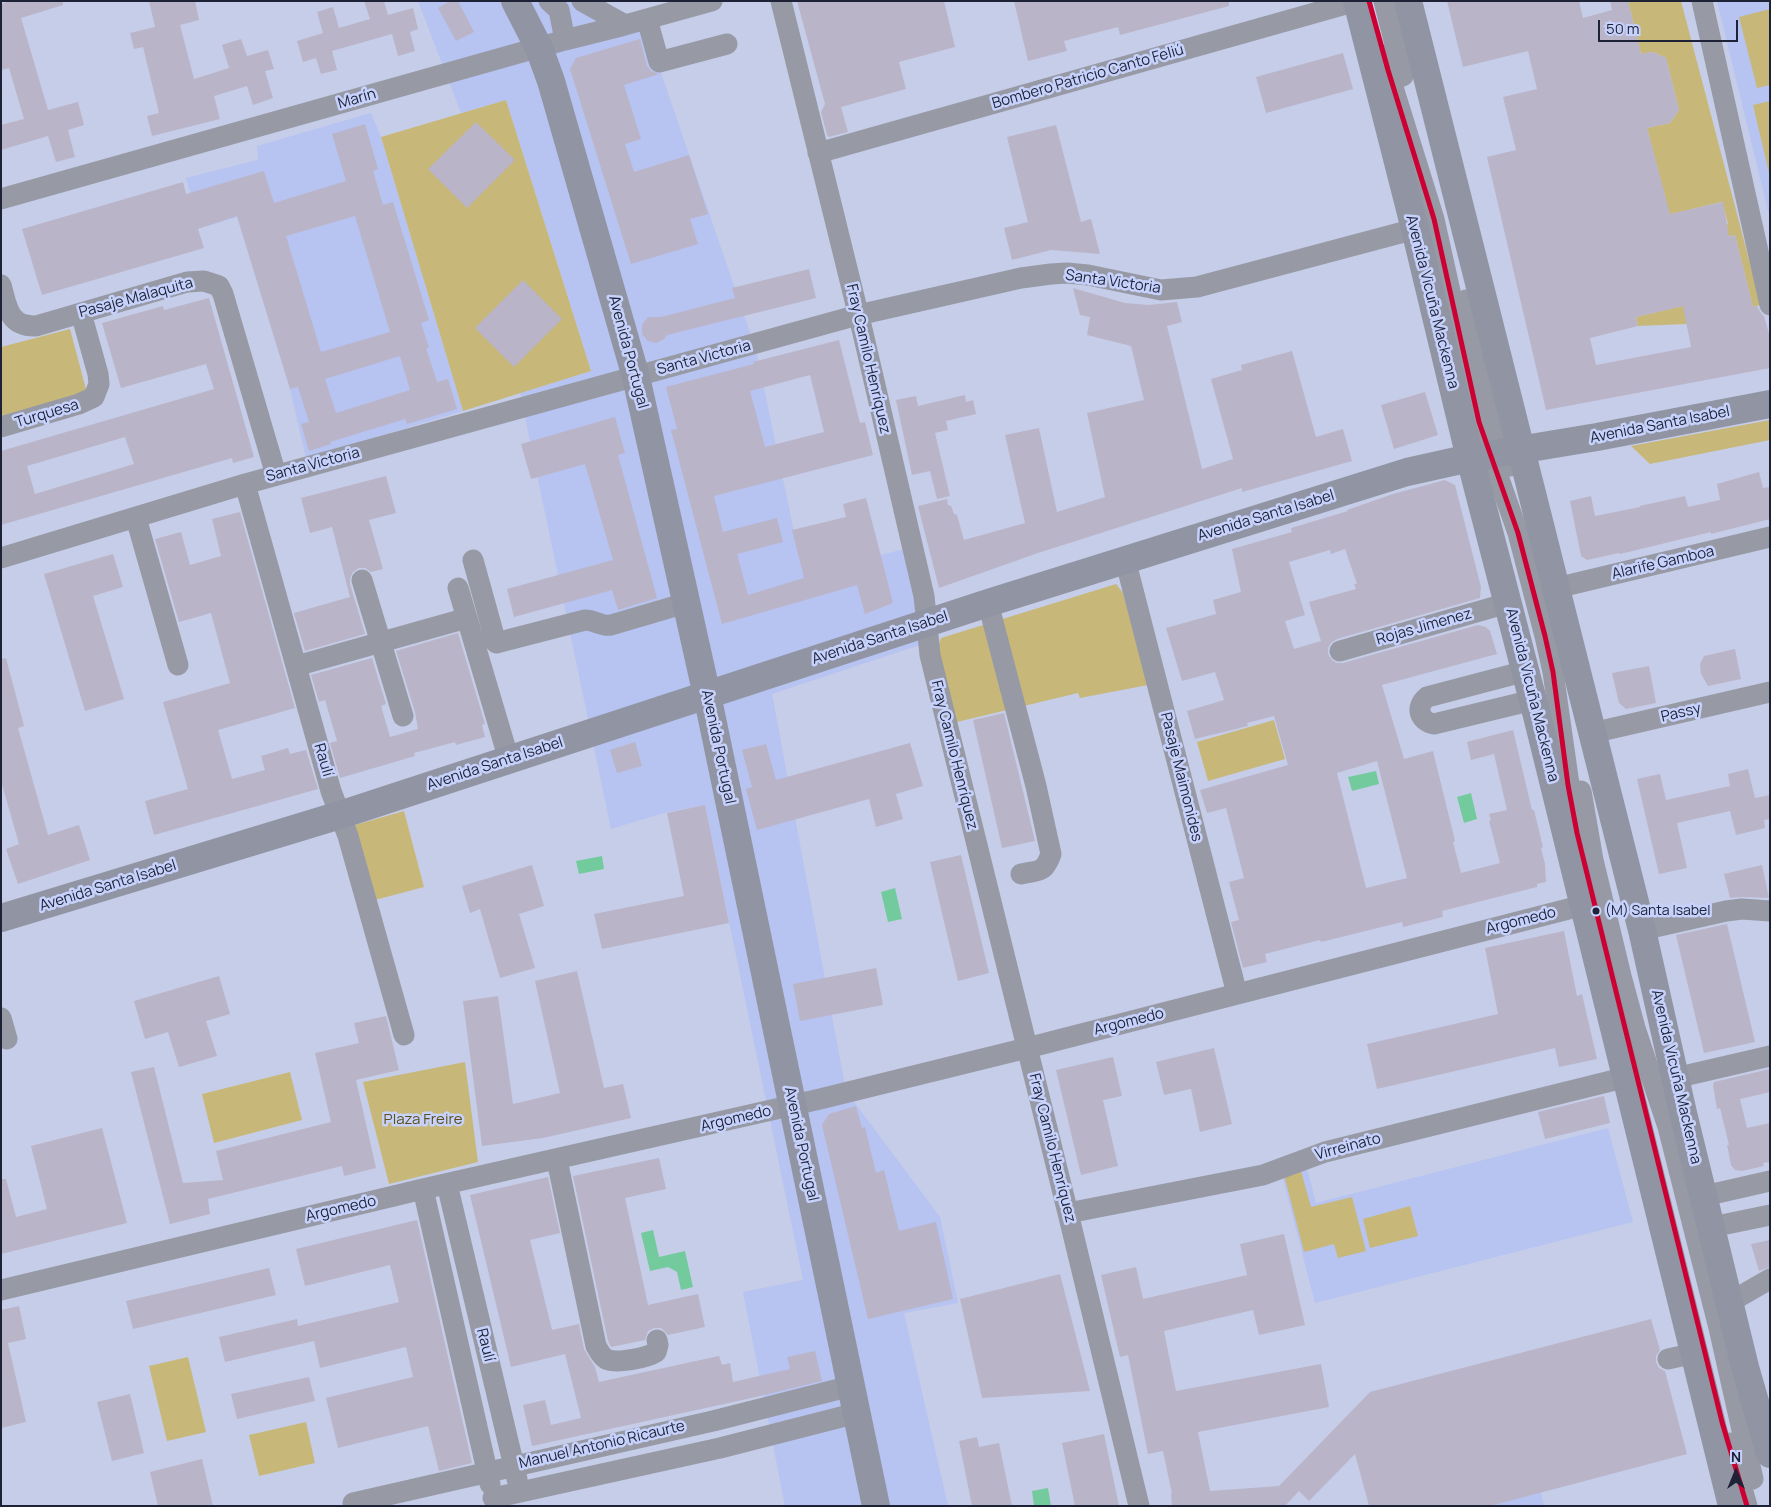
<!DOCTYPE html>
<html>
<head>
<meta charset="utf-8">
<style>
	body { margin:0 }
	#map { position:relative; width:1771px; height:1507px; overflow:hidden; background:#c6cde9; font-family:Manrope,sans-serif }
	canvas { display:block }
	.frame { position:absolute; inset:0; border:2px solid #1d2236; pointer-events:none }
	.north { position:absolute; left:1711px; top:1447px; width:50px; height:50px; -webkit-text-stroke:4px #c7d2fc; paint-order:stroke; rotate:0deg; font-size:14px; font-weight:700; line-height:20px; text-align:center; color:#1d2236 }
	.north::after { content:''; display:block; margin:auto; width:18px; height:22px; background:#1d2236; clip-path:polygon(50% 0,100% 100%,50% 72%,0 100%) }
	.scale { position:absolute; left:1598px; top:20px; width:140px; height:22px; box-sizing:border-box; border:2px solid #1d2236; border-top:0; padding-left:6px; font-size:15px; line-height:18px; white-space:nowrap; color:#1d2236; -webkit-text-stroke:4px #c7d2fc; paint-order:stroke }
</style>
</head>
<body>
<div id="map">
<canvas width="1771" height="1507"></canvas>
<div class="frame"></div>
<div class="north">N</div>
<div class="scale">50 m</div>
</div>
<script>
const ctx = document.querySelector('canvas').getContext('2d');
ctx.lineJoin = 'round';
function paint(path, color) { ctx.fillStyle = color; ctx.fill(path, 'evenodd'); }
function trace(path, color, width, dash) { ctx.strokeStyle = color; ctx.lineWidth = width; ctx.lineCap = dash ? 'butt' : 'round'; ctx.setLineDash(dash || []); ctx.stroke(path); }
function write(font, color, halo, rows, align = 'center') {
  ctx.font = font + ' Manrope,sans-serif'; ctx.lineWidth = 5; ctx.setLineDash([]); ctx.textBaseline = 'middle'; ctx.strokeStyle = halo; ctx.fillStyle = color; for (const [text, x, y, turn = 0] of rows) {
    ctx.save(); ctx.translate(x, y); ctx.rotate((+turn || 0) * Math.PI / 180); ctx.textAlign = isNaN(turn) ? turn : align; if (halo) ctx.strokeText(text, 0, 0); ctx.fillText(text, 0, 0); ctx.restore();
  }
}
const built = new Path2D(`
	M 418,1 L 604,1 L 645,26 L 756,350 L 803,575 L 912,547 L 938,639 L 772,694 L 846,1091 L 940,1217 L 958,1303 L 904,1313 L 948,1506 L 785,1506 L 743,1292 L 803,1280 L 705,805 L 664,813 L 611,829 L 520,393 L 591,371 L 506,100 L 461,113 Z
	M 1717,1 L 1770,1 L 1770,219 Z
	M 371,113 L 381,137 L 463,411 L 306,458 L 290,389 L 237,217 L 201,228 L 186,178 L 258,160 L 257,146 Z
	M 1608,1128 L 1633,1222 L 1315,1303 L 1282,1175 L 1307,1168 L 1316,1203 Z
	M 1541,1492 L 1544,1506 L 1490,1506 Z`);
const green = new Path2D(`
	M 1628,1 L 1681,1 L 1761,305 L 1753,307 L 1735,235 L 1676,249 L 1673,238 L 1728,224 L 1722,202 L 1667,215 L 1667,204 L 1647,128 L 1670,123 L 1679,110 L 1666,58 L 1653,52 L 1641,54 Z
	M 1770,9 L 1770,85 L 1757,88 L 1739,17 Z
	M 506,100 L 591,371 L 463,411 L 381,137 Z
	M 1770,101 L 1770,177 L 1753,105 Z
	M 1690,304 L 1694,322 L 1687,324 L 1638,326 L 1636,317 Z
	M 70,329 L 87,393 L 1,416 L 1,347 Z
	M 1770,420 L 1770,440 L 1650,464 L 1631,446 Z
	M 1116,584 L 1123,593 L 1148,685 L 1080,698 L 1078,693 L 957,722 L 937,649 L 941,638 Z
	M 1274,720 L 1285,759 L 1208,781 L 1197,742 Z
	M 404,811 L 424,887 L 375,900 L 355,825 Z
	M 465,1062 L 478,1162 L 389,1184 L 363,1082 Z
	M 290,1072 L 302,1120 L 214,1143 L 202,1094 Z
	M 1301,1171 L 1311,1207 L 1352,1197 L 1366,1251 L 1338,1258 L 1334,1244 L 1304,1252 L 1284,1175 Z
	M 1410,1206 L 1418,1236 L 1370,1248 L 1363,1219 Z
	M 188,1357 L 206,1432 L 167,1441 L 149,1366 Z
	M 306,1422 L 315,1463 L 259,1476 L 249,1435 Z`);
const water = new Path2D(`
	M 1376,771 L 1379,784 L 1352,791 L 1348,777 Z
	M 1471,793 L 1477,819 L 1464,823 L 1457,797 Z
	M 602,856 L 604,869 L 579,874 L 576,861 Z
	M 895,888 L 902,919 L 888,922 L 881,892 Z
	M 653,1230 L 659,1257 L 685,1251 L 693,1287 L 681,1290 L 677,1272 L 668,1267 L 650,1271 L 641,1233 Z
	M 1048,1488 L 1051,1506 L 1034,1506 L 1032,1491 Z`);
const building = new Path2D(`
	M 10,1 L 63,1 L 63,5 L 21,18 L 48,110 L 78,102 L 84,125 L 68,130 L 75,157 L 56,162 L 48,136 L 1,150 L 1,125 L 24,119 L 9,68 L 1,70 L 1,4 Z
	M 149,1 L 195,1 L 199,20 L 180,25 L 194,79 L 229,68 L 222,45 L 241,39 L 247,56 L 268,50 L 274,69 L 265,71 L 273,98 L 253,105 L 247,86 L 214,96 L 220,119 L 152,136 L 147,116 L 159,113 L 143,47 L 134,49 L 130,33 L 155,27 Z
	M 364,1 L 384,1 L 388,15 L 413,8 L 418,29 L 410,32 L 415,51 L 398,56 L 392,34 L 332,51 L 337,70 L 321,74 L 316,58 L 303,62 L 297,41 L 323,33 L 317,12 L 333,7 L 339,28 L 370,19 Z
	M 450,1 L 458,1 L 474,32 L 456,41 L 438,8 Z
	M 797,1 L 944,1 L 955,47 L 899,62 L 906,89 L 841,107 L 848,132 L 829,137 L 827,135 L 821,112 L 825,104 Z
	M 1014,1 L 1229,1 L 1229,6 L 1120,35 L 1118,27 L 1064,41 L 1067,51 L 1028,61 Z
	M 1447,1 L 1579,1 L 1583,18 L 1612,10 L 1610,1 L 1628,1 L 1641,54 L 1653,52 L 1666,58 L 1679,110 L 1670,123 L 1647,128 L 1670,214 L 1723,202 L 1729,237 L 1735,235 L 1753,307 L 1757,306 L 1761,313 L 1764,316 L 1770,337 L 1770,368 L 1546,410 L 1487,157 L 1516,150 L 1503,97 L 1537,89 L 1528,51 L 1463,67 ZM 1683,306 L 1691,347 L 1596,365 L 1590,338 L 1638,326 L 1636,317 Z
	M 640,39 L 647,66 L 651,71 L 659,74 L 624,85 L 641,139 L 625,144 L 634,172 L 689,155 L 708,214 L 690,219 L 698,244 L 631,264 L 570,69 L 576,58 Z
	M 1343,53 L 1353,89 L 1266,113 L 1256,77 Z
	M 476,122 L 515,160 L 467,208 L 428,169 Z
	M 365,124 L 378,169 L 373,171 L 383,205 L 393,202 L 429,320 L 421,323 L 429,348 L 426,348 L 437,382 L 448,379 L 457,409 L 407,424 L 405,419 L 330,442 L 331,444 L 309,451 L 301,424 L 309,422 L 298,387 L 290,389 L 237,216 L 198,229 L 204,248 L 42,295 L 22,229 L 183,182 L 186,194 L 264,171 L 274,203 L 346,181 L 332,134 ZM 355,216 L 390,332 L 321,352 L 286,236 ZM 400,356 L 410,390 L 336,413 L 325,379 Z
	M 1056,125 L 1081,222 L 1091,219 L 1100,254 L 1051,250 L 1012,260 L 1004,228 L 1028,222 L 1007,137 Z
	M 809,269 L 816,298 L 667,335 L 664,339 L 656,343 L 648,341 L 642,334 L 642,325 L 648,317 L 661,317 L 735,298 L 732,288 Z
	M 523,280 L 562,319 L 514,367 L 475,328 Z
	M 1073,288 L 1125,303 L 1149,305 L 1177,302 L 1182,322 L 1167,326 L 1202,469 L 1233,459 L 1211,379 L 1242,370 L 1241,365 L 1292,351 L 1316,437 L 1343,429 L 1352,461 L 1242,492 L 1242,488 L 1038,553 L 939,588 L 918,506 L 947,499 L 948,505 L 951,506 L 954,514 L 957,515 L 964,540 L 1025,523 L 1005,435 L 1039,428 L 1057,512 L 1105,497 L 1087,413 L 1144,400 L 1131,346 L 1087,335 L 1090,317 L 1080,315 Z
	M 209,298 L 254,457 L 233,463 L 232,458 L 1,525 L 1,451 L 214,389 L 206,364 L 121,388 L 102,323 L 163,306 L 164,310 ZM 125,437 L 134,464 L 35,494 L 27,466 Z
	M 839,340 L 860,423 L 865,422 L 873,455 L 714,496 L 723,532 L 777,518 L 783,542 L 737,554 L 748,595 L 804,578 L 792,530 L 846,517 L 843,504 L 866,498 L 893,603 L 865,614 L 857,585 L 722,624 L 671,430 L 677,429 L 666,387 L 754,364 L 753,362 ZM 810,375 L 824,432 L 765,447 L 750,391 Z
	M 1425,392 L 1438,435 L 1394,449 L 1381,405 Z
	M 965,395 L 966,402 L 973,400 L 976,414 L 946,421 L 948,430 L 935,433 L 950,496 L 937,499 L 930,471 L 912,475 L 896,400 L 916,396 L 918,406 Z
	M 615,417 L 625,453 L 618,455 L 657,598 L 618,610 L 612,590 L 514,617 L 507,589 L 613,560 L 585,464 L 531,479 L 521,444 Z
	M 1759,472 L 1763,488 L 1770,487 L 1770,519 L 1711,534 L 1711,532 L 1620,554 L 1619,553 L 1587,560 L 1581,556 L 1570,501 L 1591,496 L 1595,516 L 1640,507 L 1640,506 L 1685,496 L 1688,507 L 1720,500 L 1717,484 Z
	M 386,476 L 396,513 L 369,520 L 383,569 L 371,572 L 365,568 L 359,568 L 353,572 L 350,578 L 350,584 L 365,634 L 305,651 L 294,613 L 350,597 L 332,527 L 310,533 L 301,498 Z
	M 1445,480 L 1455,485 L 1481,587 L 1480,598 L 1337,639 L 1331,643 L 1328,648 L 1328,654 L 1332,660 L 1337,663 L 1343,663 L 1478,625 L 1486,627 L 1490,631 L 1497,654 L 1382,685 L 1404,759 L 1433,751 L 1455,841 L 1453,842 L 1461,873 L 1500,863 L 1489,821 L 1491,820 L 1489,814 L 1507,810 L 1494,754 L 1471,760 L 1467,742 L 1513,730 L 1532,810 L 1534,810 L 1543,847 L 1541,848 L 1545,864 L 1546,882 L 1537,884 L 1537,887 L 1442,911 L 1443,917 L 1403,927 L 1402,922 L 1321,942 L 1320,940 L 1265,954 L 1267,962 L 1243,968 L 1231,922 L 1239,920 L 1229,882 L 1244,878 L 1226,808 L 1207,813 L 1200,790 L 1288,765 L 1274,716 L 1247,723 L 1248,726 L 1195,739 L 1187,711 L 1224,700 L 1215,672 L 1182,681 L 1166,628 L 1216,614 L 1213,600 L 1241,592 L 1232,549 L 1292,532 L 1291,528 L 1348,511 L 1347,510 L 1393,494 ZM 1345,549 L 1357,584 L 1354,584 L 1356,589 L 1309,602 L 1321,641 L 1294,649 L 1285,621 L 1305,615 L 1289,562 L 1330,550 L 1331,554 ZM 1377,761 L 1407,878 L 1366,888 L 1337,773 Z
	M 240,512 L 295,708 L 218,730 L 232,779 L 265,770 L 261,756 L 288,748 L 290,754 L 306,750 L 318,789 L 154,835 L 145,801 L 188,789 L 163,702 L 230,683 L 211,613 L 179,622 L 155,539 L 181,532 L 190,565 L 221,556 L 212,519 Z
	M 113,554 L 123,587 L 93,596 L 124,699 L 85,711 L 44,574 Z
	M 458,633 L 485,724 L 482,725 L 485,737 L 456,745 L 455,742 L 414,753 L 415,756 L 340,778 L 330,743 L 337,741 L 325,700 L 319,702 L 311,675 L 372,658 L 386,704 L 381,706 L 390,737 L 418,729 L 415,712 L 396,651 Z
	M 1735,649 L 1741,679 L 1708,686 L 1701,674 L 1700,664 L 1704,656 Z
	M 6,658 L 24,726 L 18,728 L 48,835 L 79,825 L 90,860 L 18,884 L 6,849 L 19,844 L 1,781 L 1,659 Z
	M 1649,666 L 1656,703 L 1626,709 L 1619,703 L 1612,673 Z
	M 1004,713 L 1035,841 L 1002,848 L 973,720 Z
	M 635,742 L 642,766 L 617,773 L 610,750 Z
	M 910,743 L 923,786 L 896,794 L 903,819 L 876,827 L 869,799 L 757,830 L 746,789 L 752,787 L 742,750 L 766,744 L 776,780 Z
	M 1748,769 L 1755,798 L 1770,795 L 1770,819 L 1764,820 L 1765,828 L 1736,835 L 1730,811 L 1677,823 L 1687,868 L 1659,874 L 1637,779 L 1660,774 L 1666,800 L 1730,786 L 1728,774 Z
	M 705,805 L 729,923 L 602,949 L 594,914 L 684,896 L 667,813 Z
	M 961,855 L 989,973 L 958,981 L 930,862 Z
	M 532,865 L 544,906 L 519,914 L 535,968 L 500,978 L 480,909 L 470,913 L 462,886 Z
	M 1762,865 L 1769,898 L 1743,897 L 1730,898 L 1724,874 Z
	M 1727,924 L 1755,1042 L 1704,1053 L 1676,935 Z
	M 1564,931 L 1577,996 L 1582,994 L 1597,1059 L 1559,1067 L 1555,1048 L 1377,1089 L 1367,1044 L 1498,1014 L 1485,948 Z
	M 876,968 L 883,1005 L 800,1021 L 793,984 Z
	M 577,971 L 604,1088 L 623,1084 L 631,1118 L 543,1138 L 482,1146 L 463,1001 L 498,996 L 513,1104 L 560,1093 L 535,981 Z
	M 219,976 L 230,1014 L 206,1021 L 217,1056 L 179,1067 L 168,1032 L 145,1039 L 134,1001 Z
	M 386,1016 L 399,1070 L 356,1080 L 376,1168 L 344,1176 L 342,1166 L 208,1199 L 210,1214 L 170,1224 L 131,1072 L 154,1067 L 183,1183 L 223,1180 L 216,1151 L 331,1122 L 315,1053 L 359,1043 L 354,1023 Z
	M 1214,1048 L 1232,1124 L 1200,1132 L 1191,1089 L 1164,1095 L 1156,1062 Z
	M 1113,1057 L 1122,1096 L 1103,1100 L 1118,1166 L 1081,1175 L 1056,1070 Z
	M 1770,1069 L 1770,1092 L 1740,1099 L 1747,1128 L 1770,1123 L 1770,1162 L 1763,1163 L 1764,1166 L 1742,1171 L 1735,1170 L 1731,1165 L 1727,1145 L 1729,1145 L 1720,1108 L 1717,1109 L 1713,1085 L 1714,1082 Z
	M 1604,1096 L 1610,1123 L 1545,1139 L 1538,1112 Z
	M 856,1106 L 862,1128 L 865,1127 L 876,1173 L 884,1170 L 899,1231 L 936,1222 L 953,1299 L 868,1319 L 822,1125 L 829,1114 Z
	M 102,1128 L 127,1223 L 1,1254 L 1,1179 L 6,1179 L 16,1217 L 47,1209 L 31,1146 Z
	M 659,1158 L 666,1189 L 625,1198 L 648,1305 L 698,1294 L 705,1327 L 668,1335 L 661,1328 L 654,1328 L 648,1331 L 645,1340 L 611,1347 L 608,1341 L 573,1176 Z
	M 548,1177 L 560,1233 L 530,1240 L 552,1330 L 579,1324 L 584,1349 L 595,1367 L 599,1382 L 719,1356 L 722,1365 L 730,1363 L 733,1382 L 790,1369 L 787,1357 L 815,1351 L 822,1381 L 756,1397 L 532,1446 L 523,1405 L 545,1400 L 551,1425 L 581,1418 L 565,1354 L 511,1367 L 470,1195 Z
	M 417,1220 L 472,1463 L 439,1471 L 428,1426 L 338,1448 L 326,1398 L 413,1377 L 406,1347 L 320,1368 L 314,1341 L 225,1362 L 219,1337 L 297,1319 L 298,1326 L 399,1302 L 390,1265 L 305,1286 L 296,1249 Z
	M 1284,1234 L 1305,1325 L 1259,1335 L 1253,1310 L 1164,1331 L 1176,1391 L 1321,1364 L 1329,1407 L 1198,1432 L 1210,1491 L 1279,1486 L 1370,1392 L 1651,1319 L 1660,1350 L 1656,1356 L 1656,1362 L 1659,1368 L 1665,1371 L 1687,1454 L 1490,1506 L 1369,1506 L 1355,1454 L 1309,1501 L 1299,1491 L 1285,1506 L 1172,1506 L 1171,1494 L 1172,1494 L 1163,1451 L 1148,1454 L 1128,1355 L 1120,1357 L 1101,1275 L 1136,1267 L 1143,1299 L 1247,1275 L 1240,1244 Z
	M 1770,1240 L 1770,1267 L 1759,1271 L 1751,1244 Z
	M 269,1268 L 276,1295 L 133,1329 L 126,1301 Z
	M 1060,1274 L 1090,1391 L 982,1398 L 960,1299 Z
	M 19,1306 L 26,1339 L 8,1343 L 26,1422 L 1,1428 L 1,1310 Z
	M 309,1377 L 315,1401 L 237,1419 L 231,1394 Z
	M 130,1394 L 144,1453 L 112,1461 L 97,1402 Z
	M 1104,1434 L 1119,1506 L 1075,1506 L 1062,1443 Z
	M 977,1437 L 979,1447 L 999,1443 L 1012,1506 L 972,1506 L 959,1441 Z
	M 202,1459 L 213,1506 L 158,1506 L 150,1472 Z`);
const minor = new Path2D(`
	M 549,1 L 559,10 L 565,40
	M 582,1 L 625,25
	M 781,1 L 862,329 L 924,596 L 930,655 L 1068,1213 L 1139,1506
	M 1384,1 L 1403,76
	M 1702,1 L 1770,305
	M 647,19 L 659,62 L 727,44
	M 1383,55 L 1434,219 L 1479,422 L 1518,533 L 1545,636 L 1553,672 L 1573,812
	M 818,153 L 1357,1
	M 1,199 L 565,40 L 625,25 L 712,1
	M 1,285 C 7,306 8,327 36,326 L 187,282 L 204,281 L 219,286 L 223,294 L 276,475
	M 1466,300 L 1510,466
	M 1,427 L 79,404 L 94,397 L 99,384 L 98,374 L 81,313
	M 245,484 L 331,791 L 348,836 L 404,1035
	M 136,518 L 178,665
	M 1,558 L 245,484 L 858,315 L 1021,278 L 1051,274 L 1067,273 L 1088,275 L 1161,290 L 1197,287 L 1415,229
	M 1125,559 L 1237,994
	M 473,560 L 496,643 L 585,620 C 595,620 602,627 611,625 L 686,603
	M 362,580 L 403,716
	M 458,588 L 509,760
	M 1556,588 L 1770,537
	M 988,603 L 1036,786 L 1051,854 C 1044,873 1040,870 1021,874
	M 1340,651 L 1508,603
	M 296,666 L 467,618
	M 1526,671 L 1427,697 C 1415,707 1419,721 1434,724 L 1533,700
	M 1592,733 L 1770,692
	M 1581,791 L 1593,860 L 1621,976 L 1635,1028 L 1668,1127 L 1719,1328 L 1753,1479
	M 1642,930 L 1726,911 L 1742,909 L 1770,911
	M 1,1018 L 7,1039
	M 1675,1078 L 1770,1056
	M 557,1160 L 596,1346 C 599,1351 601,1356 606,1359 C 616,1364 647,1358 656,1352 L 658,1345 L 657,1340
	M 447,1184 L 517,1479
	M 423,1189 L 490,1484
	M 1704,1196 L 1770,1181
	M 1068,1213 L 1263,1175 L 1325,1152 L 1627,1077
	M 1712,1227 L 1770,1215
	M 1,1290 L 423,1189 L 820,1099 L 1027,1048 L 1584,905
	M 1730,1302 L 1770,1279
	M 1668,1359 L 1695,1353
	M 1729,1443 L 1747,1506
	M 493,1498 L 720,1448 L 857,1413
	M 353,1503 L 713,1421 L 851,1386`);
const major = new Path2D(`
	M 515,1 L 539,48 L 551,81 L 636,377 L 710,709 L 876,1506
	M 1357,1 L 1415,229 L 1470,458 L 1537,716 L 1732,1506
	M 1408,1 L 1642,930 L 1683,1113 L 1745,1367 L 1770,1454
	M 1,918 L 340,815 L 988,603 L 1407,472 L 1470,458 L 1597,437 L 1770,404`);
const bus1 = new Path2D(`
	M 1369,1 L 1388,70 L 1434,219 L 1479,422 L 1518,533 L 1545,636 L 1553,672 L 1568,785 L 1577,833 L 1722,1422 L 1747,1506`);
const markers = [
	[1596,911,4.5,"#1d2236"]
];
const busNames = [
	["(M) Santa Isabel",1605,911]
];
const streetNames = [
	["Bombero Patricio Canto Feliú",1088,77,-16],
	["Marín",357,99,-16],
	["Santa Victoria",1113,282,8],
	["Pasaje Malaquita",136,298,-15],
	["Avenida Vicuña Mackenna",1432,302,76],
	["Avenida Portugal",628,352,75],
	["Santa Victoria",704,358,-15],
	["Fray Camilo Henríquez",868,359,77],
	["Turquesa",47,414,-17],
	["Avenida Santa Isabel",1660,425,-11],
	["Santa Victoria",313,465,-15],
	["Avenida Santa Isabel",1266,516,-17],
	["Alarife Gamboa",1663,563,-13],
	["Rojas Jimenez",1424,627,-16],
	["Avenida Santa Isabel",880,638,-18],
	["Avenida Vicuña Mackenna",1532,695,76],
	["Passy",1681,713,-13],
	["Avenida Portugal",718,747,78],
	["Fray Camilo Henríquez",954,755,76],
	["Raulí",323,760,74],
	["Avenida Santa Isabel",495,764,-18],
	["Pasaje Maimonides",1181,777,76],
	["Avenida Santa Isabel",108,886,-17],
	["Argomedo",1521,921,-14],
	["Argomedo",1129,1022,-14],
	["Avenida Vicuña Mackenna",1676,1077,77],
	["Argomedo",736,1119,-13],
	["Avenida Portugal",801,1144,78],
	["Virreinato",1348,1147,-15],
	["Fray Camilo Henríquez",1052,1148,76],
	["Argomedo",341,1209,-13],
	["Raulí",485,1345,76],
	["Manuel Antonio Ricaurte",602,1445,-13]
];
const parkNames = [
	["Plaza Freire",423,1120]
];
paint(built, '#b7c3f0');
paint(green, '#c7b879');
paint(water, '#73cb9d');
paint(building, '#bab4c8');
trace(minor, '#979aa5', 21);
trace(major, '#9195a3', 28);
trace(bus1, '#c03', 5);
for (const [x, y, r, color] of markers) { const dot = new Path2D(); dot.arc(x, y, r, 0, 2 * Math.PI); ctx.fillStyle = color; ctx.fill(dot); trace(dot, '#c7d2fc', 2); }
write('14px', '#1d2236', '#c7d2fc', busNames, 'left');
write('15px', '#1d2236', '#c7d2fc', streetNames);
write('15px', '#5e4f19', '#c7d2fc', parkNames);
</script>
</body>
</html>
